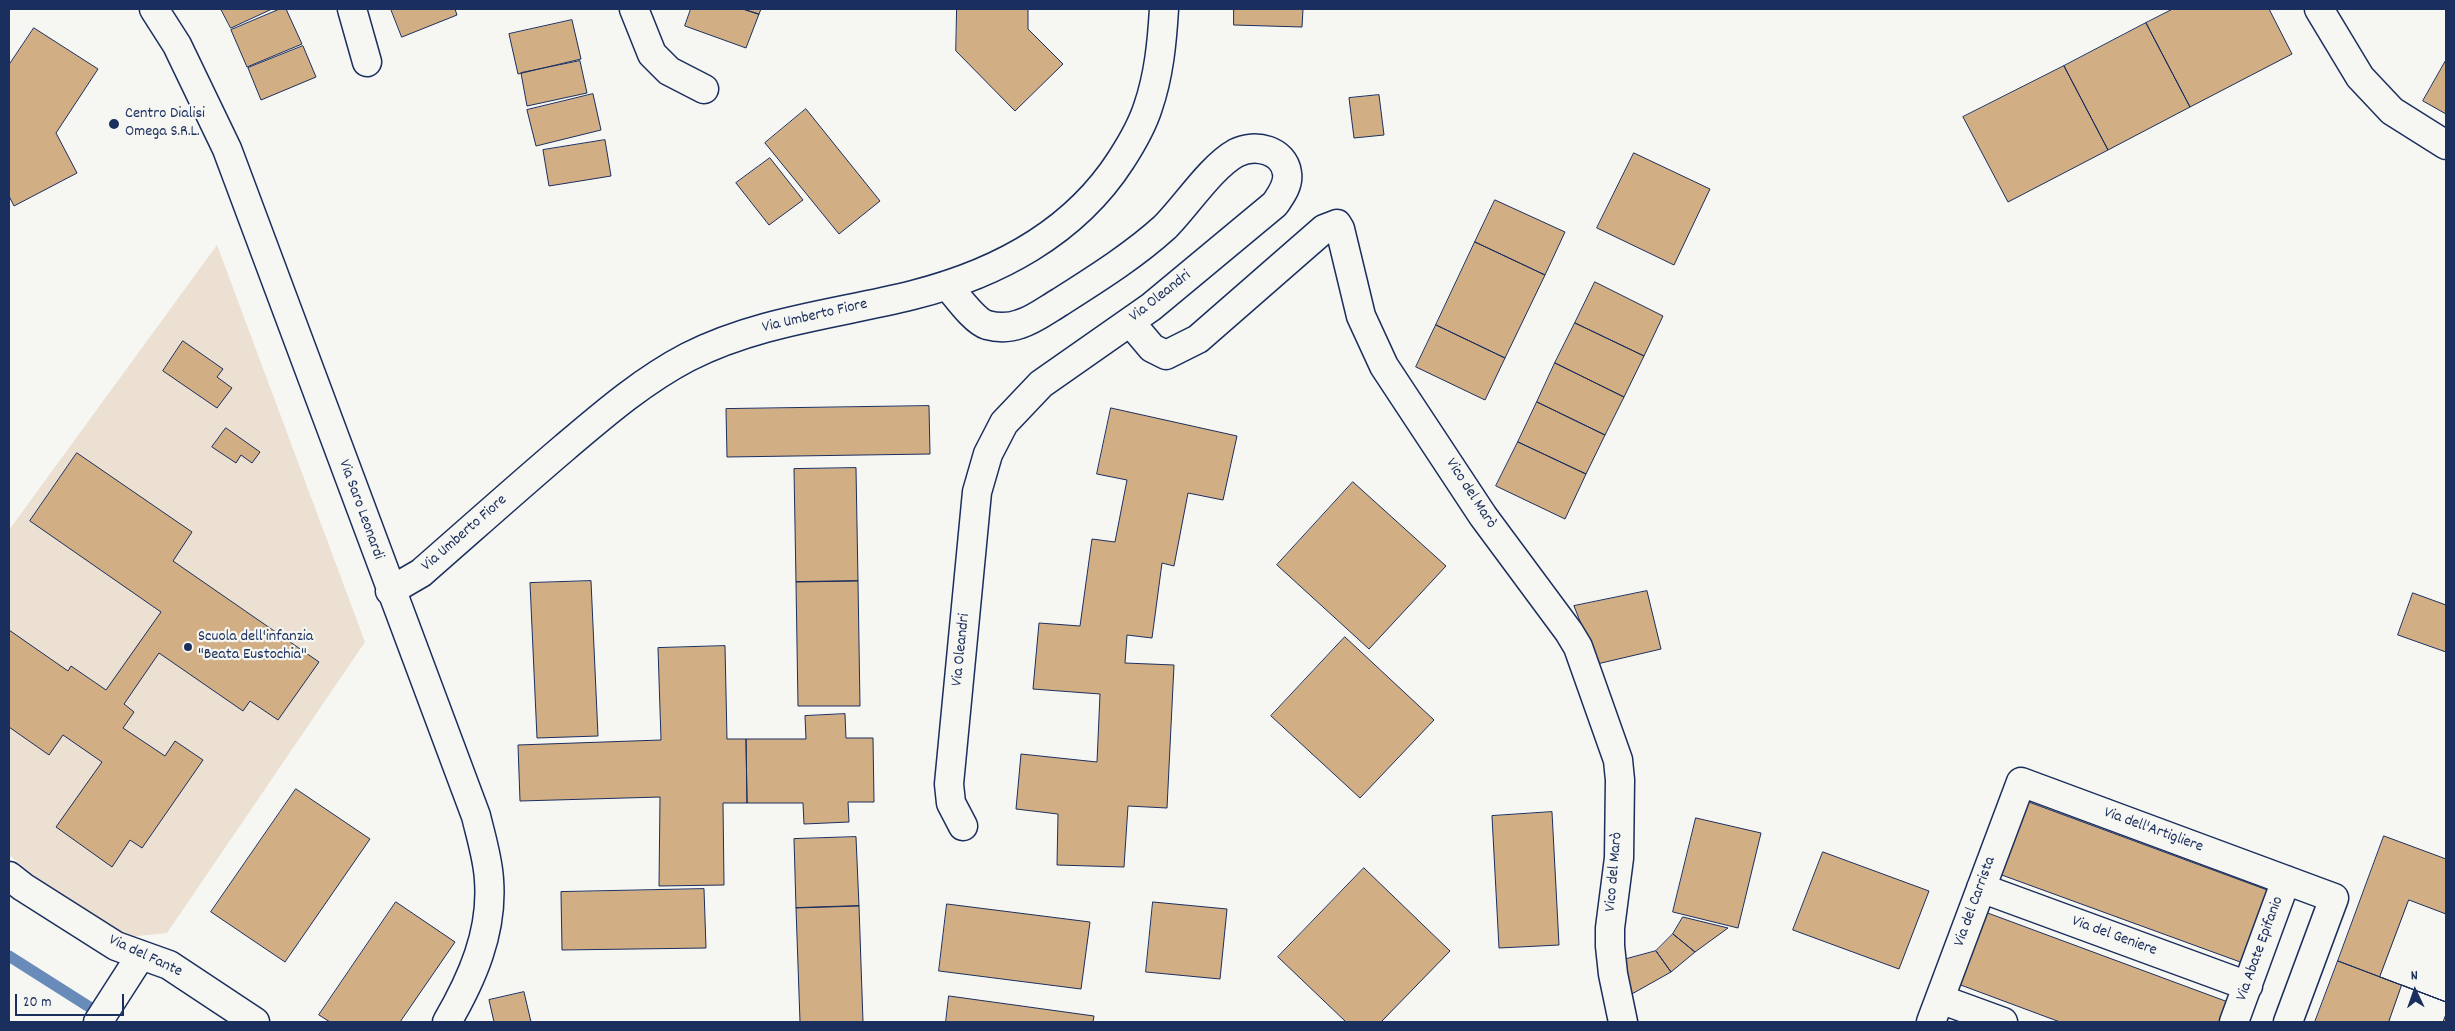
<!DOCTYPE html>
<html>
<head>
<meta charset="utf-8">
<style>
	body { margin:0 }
	#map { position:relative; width:2455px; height:1031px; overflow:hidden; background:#f6f6f2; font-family:Dekko,sans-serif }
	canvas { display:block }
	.frame { position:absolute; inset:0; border:10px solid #1b2f5e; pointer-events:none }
	.north { position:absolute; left:2390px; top:966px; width:50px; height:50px; -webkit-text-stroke:4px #f6f6f2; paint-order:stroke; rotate:357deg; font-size:14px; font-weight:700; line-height:20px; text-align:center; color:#1b2f5e }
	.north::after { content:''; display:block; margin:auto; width:18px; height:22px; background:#1b2f5e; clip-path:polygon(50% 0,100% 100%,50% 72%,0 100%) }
	.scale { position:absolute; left:15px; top:994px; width:109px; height:22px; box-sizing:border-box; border:2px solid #1b2f5e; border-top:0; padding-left:6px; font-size:15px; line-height:18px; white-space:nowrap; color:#1b2f5e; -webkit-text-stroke:4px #f6f6f2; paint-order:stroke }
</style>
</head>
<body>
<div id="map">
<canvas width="2455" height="1031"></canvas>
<div class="frame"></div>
<div class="north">N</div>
<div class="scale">20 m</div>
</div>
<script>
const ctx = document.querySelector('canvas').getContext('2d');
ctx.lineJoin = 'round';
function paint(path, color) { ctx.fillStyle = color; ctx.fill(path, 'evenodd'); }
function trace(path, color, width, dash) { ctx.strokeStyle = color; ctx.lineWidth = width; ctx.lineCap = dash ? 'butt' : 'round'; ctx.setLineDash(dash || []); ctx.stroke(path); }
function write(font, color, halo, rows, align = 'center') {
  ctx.font = font + ' Dekko,sans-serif'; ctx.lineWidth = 4.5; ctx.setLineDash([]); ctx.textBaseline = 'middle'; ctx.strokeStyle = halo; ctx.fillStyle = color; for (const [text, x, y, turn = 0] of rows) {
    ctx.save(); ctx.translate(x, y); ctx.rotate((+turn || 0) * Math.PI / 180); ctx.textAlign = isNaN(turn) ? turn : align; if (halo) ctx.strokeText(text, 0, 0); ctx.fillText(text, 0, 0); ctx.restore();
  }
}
const built = new Path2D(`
	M 217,245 L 365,642 L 167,933 L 128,937 L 37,878 L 9,855 L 9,530 Z`);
const stream = new Path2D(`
	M 9,956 L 102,1015`);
const building = new Path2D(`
	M 221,9 L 272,9 L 231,28 Z
	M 280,9 L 286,9 L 302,44 L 247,67 L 231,30 Z
	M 391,9 L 455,9 L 457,15 L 402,37 Z
	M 691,9 L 743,9 L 759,14 L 746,48 L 685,26 Z
	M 743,9 L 761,9 L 759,14 Z
	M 957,9 L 1028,9 L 1028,29 L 1063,64 L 1015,111 L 956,51 Z
	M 1234,9 L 1303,9 L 1302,27 L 1234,25 Z
	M 2173,9 L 2269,9 L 2292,54 L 2190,107 L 2146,23 Z
	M 572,20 L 581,59 L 518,74 L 509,34 Z
	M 2146,23 L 2190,107 L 2108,150 L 2064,66 Z
	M 34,28 L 98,69 L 56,133 L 77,173 L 14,206 L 9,196 L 9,65 Z
	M 303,46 L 316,77 L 261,100 L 248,68 Z
	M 2446,60 L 2446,114 L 2423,101 Z
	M 580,61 L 587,93 L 527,106 L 521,73 Z
	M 2064,66 L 2108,150 L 2008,202 L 1963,117 Z
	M 593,94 L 601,130 L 536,146 L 527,110 Z
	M 1379,95 L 1384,135 L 1354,138 L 1349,98 Z
	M 806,109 L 880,201 L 839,234 L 765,143 Z
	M 605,140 L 611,176 L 549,186 L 543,150 Z
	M 1634,153 L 1710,189 L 1674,265 L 1597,228 Z
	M 770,158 L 803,200 L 769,225 L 736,183 Z
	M 1495,200 L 1565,232 L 1545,275 L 1475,242 Z
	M 1475,242 L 1545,275 L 1505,358 L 1436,325 Z
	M 1595,282 L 1663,316 L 1644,356 L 1575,323 Z
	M 1575,323 L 1644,356 L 1624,397 L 1555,363 Z
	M 1436,325 L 1505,358 L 1485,400 L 1416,367 Z
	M 183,341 L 223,369 L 217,377 L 232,388 L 217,408 L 163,371 Z
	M 1555,363 L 1624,397 L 1605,435 L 1537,402 Z
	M 1537,402 L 1605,435 L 1586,474 L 1518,442 Z
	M 929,406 L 930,454 L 727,457 L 726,409 Z
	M 1111,408 L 1237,436 L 1223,500 L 1188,493 L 1174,566 L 1162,563 L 1152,638 L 1127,635 L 1125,663 L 1174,665 L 1167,808 L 1128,806 L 1124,867 L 1057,865 L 1058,814 L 1016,809 L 1021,754 L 1097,762 L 1100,694 L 1033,689 L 1039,623 L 1080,626 L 1092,539 L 1115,542 L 1127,480 L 1097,474 Z
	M 226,428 L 260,452 L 252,463 L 241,455 L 236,463 L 212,447 Z
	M 1518,442 L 1586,474 L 1565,519 L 1496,486 Z
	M 77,453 L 192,532 L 173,561 L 319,662 L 278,720 L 250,701 L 243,711 L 159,653 L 124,704 L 134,712 L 123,728 L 165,756 L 175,741 L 203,760 L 142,848 L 130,840 L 112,867 L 56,827 L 102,762 L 63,735 L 49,755 L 9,727 L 9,630 L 68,671 L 71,666 L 106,690 L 161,612 L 30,521 Z
	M 856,468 L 858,581 L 796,582 L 794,469 Z
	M 1353,482 L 1446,566 L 1369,649 L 1277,565 Z
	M 591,581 L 598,736 L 537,738 L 530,583 Z
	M 858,581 L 860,706 L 798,706 L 796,582 Z
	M 1647,591 L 1661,649 L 1597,664 L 1574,606 Z
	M 2413,593 L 2446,605 L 2446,652 L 2398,635 Z
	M 1345,637 L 1434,720 L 1360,798 L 1271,716 Z
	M 725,646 L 727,739 L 746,739 L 747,803 L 723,803 L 724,885 L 659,886 L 660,797 L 520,801 L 518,745 L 661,740 L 658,648 Z
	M 845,714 L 846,738 L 873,738 L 874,802 L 848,802 L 849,822 L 804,824 L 803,803 L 747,803 L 746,739 L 806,739 L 805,716 Z
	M 296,789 L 370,839 L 285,962 L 211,912 Z
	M 2026,801 L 2270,891 L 2243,963 L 1999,874 Z
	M 1552,812 L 1559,945 L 1499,948 L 1492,816 Z
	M 1696,818 L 1761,833 L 1738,928 L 1673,912 Z
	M 2384,836 L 2446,859 L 2446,1002 L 2338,961 Z
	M 856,837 L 859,906 L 796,908 L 794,839 Z
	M 1823,852 L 1929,891 L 1899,969 L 1793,930 Z
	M 1364,868 L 1450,951 L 1381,1022 L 1346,1022 L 1278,957 Z
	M 704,889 L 706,948 L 562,950 L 561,892 Z
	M 2409,900 L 2446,914 L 2446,1002 L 2380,977 Z
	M 396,902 L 455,942 L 400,1022 L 330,1022 L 319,1015 Z
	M 1153,902 L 1227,909 L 1220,979 L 1146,972 Z
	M 947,904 L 1090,922 L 1081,989 L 939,971 Z
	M 859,906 L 863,1022 L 800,1022 L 796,908 Z
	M 1985,912 L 2228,1002 L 2221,1022 L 2060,1022 L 1958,984 Z
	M 1683,917 L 1728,928 L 1695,952 L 1673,934 Z
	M 1673,934 L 1695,952 L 1671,972 L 1656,951 Z
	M 1656,951 L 1671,972 L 1630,995 L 1623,960 Z
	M 2338,961 L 2446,1002 L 2446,1022 L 2315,1022 Z
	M 2402,985 L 2446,1002 L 2446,1014 L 2443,1022 L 2389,1022 Z
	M 524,992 L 531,1022 L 494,1022 L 489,1000 Z
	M 949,996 L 1094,1016 L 1093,1022 L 946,1022 Z`);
const minor = new Path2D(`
	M 154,9 L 177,45 L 227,149 L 476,816 C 481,837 488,859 489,880 C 493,932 472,979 447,1022
	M 352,9 L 367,62
	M 634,9 L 652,54 L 669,71 L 704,89
	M 2319,9 L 2360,77 L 2392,111 L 2446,145
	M 947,285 C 956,295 974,321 987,325 C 998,328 1009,328 1020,324 C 1034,320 1048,309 1060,302 C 1096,279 1133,256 1165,227 C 1186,206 1211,167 1236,153 C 1255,143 1284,150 1287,173 C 1289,185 1281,195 1275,204 L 1151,307 L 1041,384 L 1004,423 L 988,454 L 977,492 L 949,784 L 951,803 L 963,826
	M 1130,322 L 1152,348 L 1166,355 L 1198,339 L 1324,229 L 1337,224 L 1340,229 L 1361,316 L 1384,366 L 1483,516 L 1569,632 L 1578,647 L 1618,760 L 1620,780 L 1619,858 L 1610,928 L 1610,946 L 1613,974 L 1623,1022
	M 390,591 L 421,573 C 469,531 516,489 564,448 C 603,415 642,381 688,357 C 759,321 837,314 913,295 C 996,274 1074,233 1121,160 C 1132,143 1142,126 1148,107 C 1159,75 1162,42 1164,9
	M 9,876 L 23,887 L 116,946 L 169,965 L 255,1022
	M 1981,888 L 2248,986
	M 1940,999 L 2003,1022
	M 98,1022 L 141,955
	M 1931,1022 L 2021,782 L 2334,898 L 2288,1022
	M 2234,1022 L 2286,880`);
const markers = [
	[114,124,6,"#1b2f5e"],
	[188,647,5,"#1b2f5e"]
];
const poiNames = [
	["Centro Dialisi",125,115],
	["Omega S.R.L.",125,133],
	["Scuola dell'infanzia",198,638],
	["\"Beata Eustochia\"",198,656]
];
const streetNames = [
	["Via Oleandri",1161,297,-38],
	["Via Umberto Fiore",815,317,-13],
	["Vico del Marò",1470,494,57],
	["Via Saro Leonardi",360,510,70],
	["Via Umberto Fiore",465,534,-41],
	["Via Oleandri",962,650,-84],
	["Via dell'Artigliere",2153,831,20],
	["Vico del Marò",1615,872,-85],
	["Via del Carrista",1976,902,-70],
	["Via del Geniere",2114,937,20],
	["Via Abate Epifanio",2261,949,-70],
	["Via del Fante",145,957,25]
];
paint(built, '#ebe0d1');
trace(stream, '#688bb9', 11);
paint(building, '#d2ae84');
trace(building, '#1b2f5e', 1);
trace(minor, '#1b2f5e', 31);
trace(minor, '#f6f6f2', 28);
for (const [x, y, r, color] of markers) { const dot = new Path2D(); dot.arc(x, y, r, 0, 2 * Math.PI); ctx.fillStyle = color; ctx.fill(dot); trace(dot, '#f6f6f2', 2); }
write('16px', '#1b2f5e', '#f6f6f2', poiNames, 'left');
write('16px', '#1b2f5e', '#f6f6f2', streetNames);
</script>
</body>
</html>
